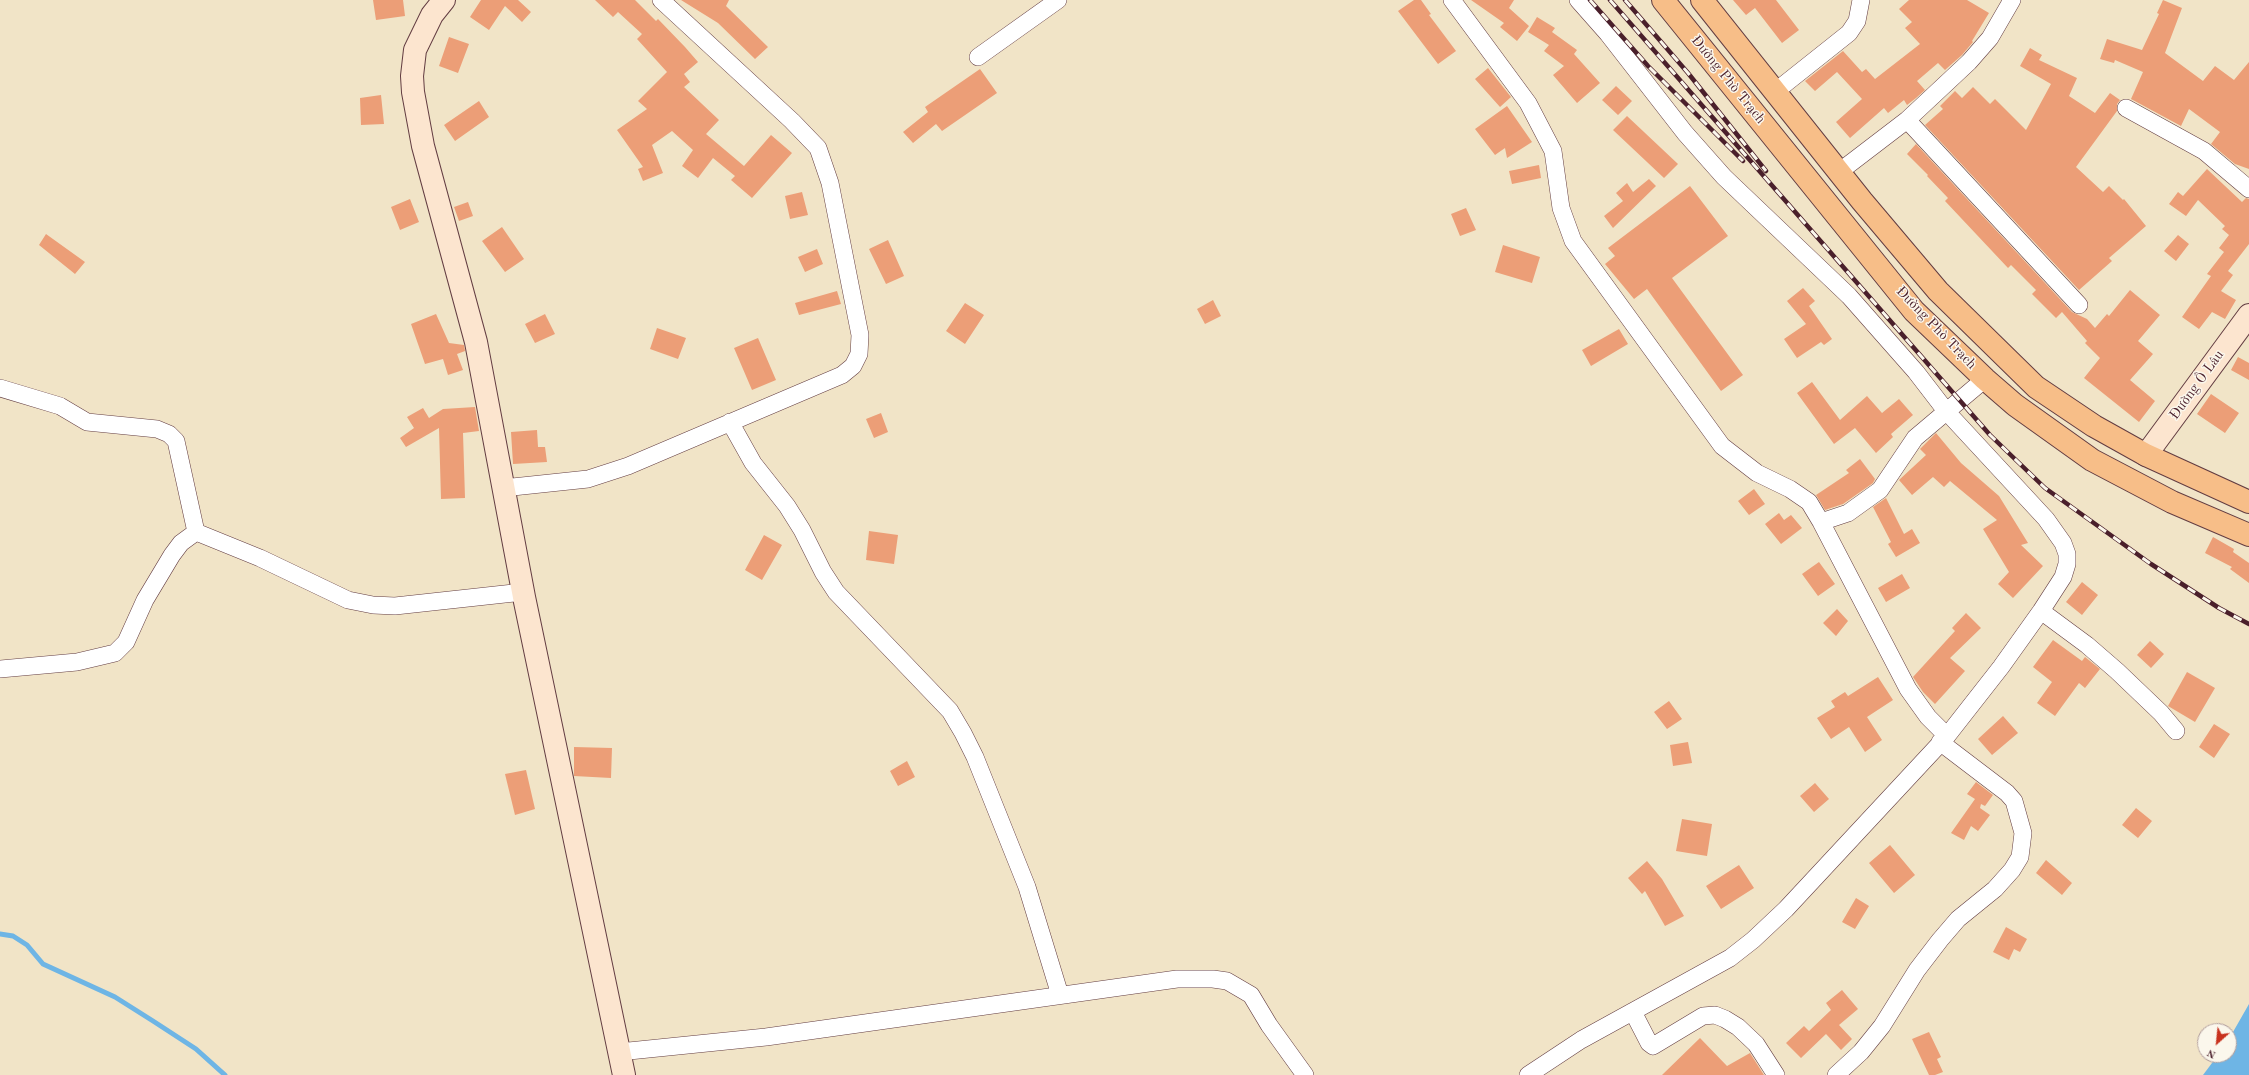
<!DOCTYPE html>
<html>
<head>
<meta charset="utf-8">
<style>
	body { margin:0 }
	#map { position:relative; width:2249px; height:1075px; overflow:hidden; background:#f1e4c7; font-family:"Old Standard TT",serif }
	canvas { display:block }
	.north { position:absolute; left:2197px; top:1023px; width:40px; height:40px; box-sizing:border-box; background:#fbf7ec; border:1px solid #b4a19f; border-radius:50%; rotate:207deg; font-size:11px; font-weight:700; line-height:16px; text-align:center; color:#4a1f2b }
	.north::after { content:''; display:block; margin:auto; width:14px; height:18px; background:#c8321e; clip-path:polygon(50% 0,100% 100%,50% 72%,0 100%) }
</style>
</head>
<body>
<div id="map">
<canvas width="2249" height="1075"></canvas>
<div class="north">N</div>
</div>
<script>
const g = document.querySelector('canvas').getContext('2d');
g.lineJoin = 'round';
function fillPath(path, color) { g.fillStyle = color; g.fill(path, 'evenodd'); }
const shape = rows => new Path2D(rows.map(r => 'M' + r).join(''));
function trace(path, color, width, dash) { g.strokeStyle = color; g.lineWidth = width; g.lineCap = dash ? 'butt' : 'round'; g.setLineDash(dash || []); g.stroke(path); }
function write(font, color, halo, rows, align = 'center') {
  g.font = font + ' "Old Standard TT",serif'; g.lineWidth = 3; g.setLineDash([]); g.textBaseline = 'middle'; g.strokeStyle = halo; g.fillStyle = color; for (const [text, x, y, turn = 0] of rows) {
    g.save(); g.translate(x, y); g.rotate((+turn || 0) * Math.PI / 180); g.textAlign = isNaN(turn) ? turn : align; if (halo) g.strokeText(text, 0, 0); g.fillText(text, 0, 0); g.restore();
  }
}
const water = shape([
	[2249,1004,2249,1075,2203,1075,2218,1055,2229,1055,2229,1039]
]);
const stream = shape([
	[0,934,13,936,27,945,43,964,115,997,153,1021,196,1049,225,1075]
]);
const building = shape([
	[373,0,403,0,405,16,376,20],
	[481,0,518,0,531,12,522,22,505,6,489,30,470,17],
	[595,0,635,0,656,21,658,19,685,47,698,62,684,74,690,82,684,87,719,120,706,134,744,166,771,135,792,153,752,198,731,180,735,176,713,158,698,178,682,166,693,150,672,131,652,145,663,173,643,181,638,169,643,167,617,130,647,109,638,101,667,72,637,39,642,34,618,12,613,17],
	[681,0,729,0,726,6,768,47,755,59,718,23],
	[1414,0,1421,0,1431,14,1429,15,1456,51,1438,64,1398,11],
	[1471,0,1514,0,1509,8,1529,26,1517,41,1500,27,1504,23],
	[1733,0,1776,0,1799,30,1782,43,1755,8,1746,15],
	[1909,0,1967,0,1989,13,1972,41,1973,42,1962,55,1945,70,1938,63,1917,81,1925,90,1916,98,1907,105,1904,100,1888,113,1884,108,1850,138,1836,122,1862,99,1837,72,1815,91,1805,81,1843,51,1862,72,1866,69,1875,79,1920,44,1905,28,1912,22,1899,9],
	[2163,0,2182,8,2165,53,2203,81,2215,66,2234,80,2249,62,2249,169,2235,164,2211,144,2220,132,2189,109,2181,126,2131,99,2143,72,2115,60,2114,63,2100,59,2107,39,2142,50,2159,14,2157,13],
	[1537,17,1555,28,1552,32,1577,50,1574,54,1600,83,1577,103,1553,75,1564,66,1544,51,1549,45,1528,32],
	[449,37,469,44,458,73,439,66],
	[2030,48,2042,55,2039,60,2077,78,2069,96,2095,113,2110,93,2120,100,2117,104,2117,111,2076,167,2103,192,2109,186,2123,200,2124,199,2146,226,2109,258,2112,261,2079,290,1925,125,1943,109,1940,106,1955,91,1962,98,1973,87,1990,104,1995,99,2026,130,2051,84,2020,66],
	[1488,68,1511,97,1500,107,1475,79],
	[980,69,997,93,942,131,936,124,913,143,903,132,928,112,925,107],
	[1616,86,1632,101,1618,115,1602,100],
	[381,95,384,124,361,125,360,98],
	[479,101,489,117,455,141,444,125],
	[1507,106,1532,142,1507,158,1505,148,1495,155,1475,129],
	[1627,116,1678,164,1664,178,1613,130],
	[1916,144,2072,312,2087,319,2095,328,2107,314,2109,316,2130,290,2160,315,2138,341,2153,354,2130,380,2155,401,2139,422,2084,378,2100,358,2085,343,2087,341,2062,312,2056,318,2032,294,2036,290,2011,265,2008,268,1945,201,1948,198,1927,176,1928,175,1907,154],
	[1539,165,1541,178,1512,184,1509,171],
	[2207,169,2242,202,2246,198,2249,199,2249,244,2228,271,2233,275,2221,291,2236,300,2225,319,2212,312,2199,329,2182,317,2211,276,2207,274,2224,252,2219,248,2229,235,2222,229,2225,226,2198,200,2186,216,2169,204,2178,192,2183,196],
	[1649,179,1656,186,1613,228,1604,216,1623,201,1616,193,1627,183,1633,192],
	[1690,186,1728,236,1672,278,1743,375,1721,391,1647,289,1634,299,1605,264,1615,256,1608,248],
	[802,192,808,215,790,219,785,196],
	[410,199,419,222,400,230,391,207],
	[468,202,473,216,459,221,454,207],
	[1466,208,1476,230,1460,236,1451,214],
	[502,227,524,259,505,272,482,241],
	[46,234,85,262,75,274,39,245],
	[2178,235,2189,244,2176,261,2164,251],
	[888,240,904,276,886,284,869,249],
	[1503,245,1540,257,1532,283,1495,272],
	[817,249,823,264,805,272,798,257],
	[1803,288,1815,301,1809,306,1832,339,1824,345,1821,342,1797,358,1784,339,1806,324,1787,301],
	[837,291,841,304,799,315,795,303],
	[1213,300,1221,316,1205,324,1197,309],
	[965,303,984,315,965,344,946,331],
	[436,314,449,343,464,345,465,351,457,354,463,370,448,375,443,359,425,364,411,324],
	[545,314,555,334,535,343,525,324],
	[657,328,686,338,678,359,650,349],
	[1619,329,1628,344,1591,366,1582,350],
	[758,338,776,380,752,390,734,348],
	[2238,357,2249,363,2249,380,2231,370],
	[1812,382,1840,420,1867,396,1882,413,1899,399,1913,415,1891,434,1893,437,1876,453,1855,428,1834,444,1797,393],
	[2211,394,2239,413,2225,433,2197,414],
	[475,407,479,431,463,433,465,498,441,499,439,428,406,447,400,438,414,428,407,417,423,408,429,418,443,409],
	[881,413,888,432,874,438,866,419],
	[537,430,538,447,545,447,547,462,513,464,511,432],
	[1936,433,1961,463,1999,496,2028,543,2021,545,2043,566,2013,598,1998,584,2009,572,1983,529,1997,520,1950,481,1944,487,1933,477,1912,495,1899,480,1926,455,1920,449],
	[1860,459,1875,479,1873,483,1843,504,1825,510,1816,495,1849,473,1846,470],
	[1754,489,1765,504,1749,515,1738,501],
	[1886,498,1904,534,1912,529,1920,543,1896,557,1888,544,1891,542,1873,507],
	[1779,513,1784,520,1791,515,1802,528,1781,544,1765,524],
	[869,531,898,535,894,564,866,560],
	[764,535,782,545,762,580,745,570],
	[2213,537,2234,549,2233,552,2249,563,2249,583,2230,569,2232,567,2205,553],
	[1819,562,1835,584,1818,596,1802,574],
	[1902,574,1910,588,1886,602,1878,588],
	[2082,582,2098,595,2082,615,2066,602],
	[1837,609,1848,621,1836,636,1823,623],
	[1966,613,1981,628,1950,658,1965,671,1935,704,1923,692,1913,677,1955,631,1952,628],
	[2053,640,2082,661,2085,657,2100,669,2085,688,2079,683,2055,716,2037,703,2052,682,2033,667],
	[2150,641,2164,654,2151,668,2137,655],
	[2187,672,2215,688,2195,722,2168,706],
	[1878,677,1893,700,1867,717,1882,740,1865,752,1849,727,1831,739,1817,718,1835,707,1831,701,1845,692,1848,696],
	[1669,701,1682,719,1667,729,1654,712],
	[2003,716,2018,733,1992,755,1978,739],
	[2214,724,2230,734,2214,758,2199,747],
	[1688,742,1692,763,1673,766,1670,745],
	[574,747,612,748,611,778,574,776],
	[907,761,915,777,898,786,890,771],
	[526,770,535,809,515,815,505,774],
	[1976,782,1993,795,1985,806,1981,804,1980,808,1990,815,1978,831,1971,826,1964,840,1951,833,1975,799,1967,794],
	[1815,783,1829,799,1814,812,1800,796],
	[2136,808,2152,821,2138,838,2122,825],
	[1682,819,1712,824,1707,856,1676,851],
	[1890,845,1915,875,1894,893,1869,863],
	[2046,860,2072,883,2062,895,2036,873],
	[1647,861,1662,879,1684,916,1665,926,1645,891,1642,894,1628,878],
	[1739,865,1754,888,1721,909,1706,886],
	[1856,898,1869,906,1855,929,1842,922],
	[2006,927,2027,939,2020,952,2014,949,2009,960,1993,952],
	[1842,990,1858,1009,1839,1025,1852,1039,1841,1050,1826,1034,1801,1058,1786,1043,1804,1026,1809,1031,1831,1010,1826,1003],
	[1929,1032,1941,1057,1937,1059,1943,1072,1935,1075,1929,1075,1912,1039],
	[1700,1038,1727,1066,1750,1053,1764,1075,1662,1075]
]);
const minor = shape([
	[1452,0,1528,103,1553,151,1561,208,1573,241,1722,446,1757,473,1790,489,1809,502,1821,522,1908,689,1928,717,1947,736],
	[978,57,1058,0],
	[1776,91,1849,33,1857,21,1861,0],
	[2126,108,2204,151,2249,189],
	[1907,120,2079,305],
	[1839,172,1907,120,1969,62,1990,38,2012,0],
	[0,388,60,406,87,422,157,429,169,434,176,441,196,532,260,558,348,600,373,605,395,606,523,592],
	[730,422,753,463,787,506,802,530,823,572,836,592,950,711,963,733,975,757,1027,887,1060,995],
	[503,488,588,479,628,466,842,375,853,366,859,354,860,335,830,183,818,148,792,121,661,0],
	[1821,522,1848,513,1880,490,1915,438,1985,379],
	[2041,611,2087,645,2117,671,2161,713,2176,731],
	[0,669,77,662,115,653,126,642,145,600,172,555,181,543,196,532],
	[1633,1012,1649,1043,1653,1046,1703,1016,1715,1015,1725,1019,1738,1027,1756,1044,1776,1075],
	[619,1052,766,1037,1177,979,1213,979,1227,981,1251,995,1269,1025,1305,1075],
	[1528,1075,1581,1040,1730,958,1753,940,1786,909,1947,736,2001,667,2041,611,2063,577,2067,564,2067,554,2063,543,2046,519,1946,411,1916,372,1849,296,1724,177,1685,133,1608,34,1578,0],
	[1836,1075,1861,1052,1882,1026,1917,970,1940,940,1958,919,1995,889,2012,870,2020,857,2023,833,2014,801,2007,793,1940,742]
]);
const secondary = shape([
	[444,0,432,15,415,50,412,76,413,92,423,146,476,342,524,597,624,1075],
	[2146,455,2249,315]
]);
const trunk = shape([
	[1663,0,1914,311,1985,379,2015,405,2092,460,2172,502,2249,535],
	[1702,0,1862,201,1938,291,2036,387,2094,426,2146,455,2249,502]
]);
const rail = shape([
	[1590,0,1648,66,1743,161],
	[1610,0,1990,435,2045,488,2151,564,2219,608,2249,624],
	[1625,0,1688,73,1766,171]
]);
const streetNames = [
	["Đường Phò Trạch",1728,80,51],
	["Đường Phò Trạch",1936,328,46],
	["Đường Ô Lâu",2197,385,-54]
];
fillPath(water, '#6eb5e5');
trace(stream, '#6eb5e5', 5);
fillPath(building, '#ec9e77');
trace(minor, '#633d42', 18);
trace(secondary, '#633d42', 24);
trace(trunk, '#633d42', 24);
trace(minor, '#fff', 17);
trace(secondary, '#fce5cf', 22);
trace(trunk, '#f7be88', 22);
trace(rail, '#4a1f2b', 4.5);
trace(rail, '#fbf7ec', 3, [9]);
write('14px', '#4a1f2b', '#fbf7ec', streetNames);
</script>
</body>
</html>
